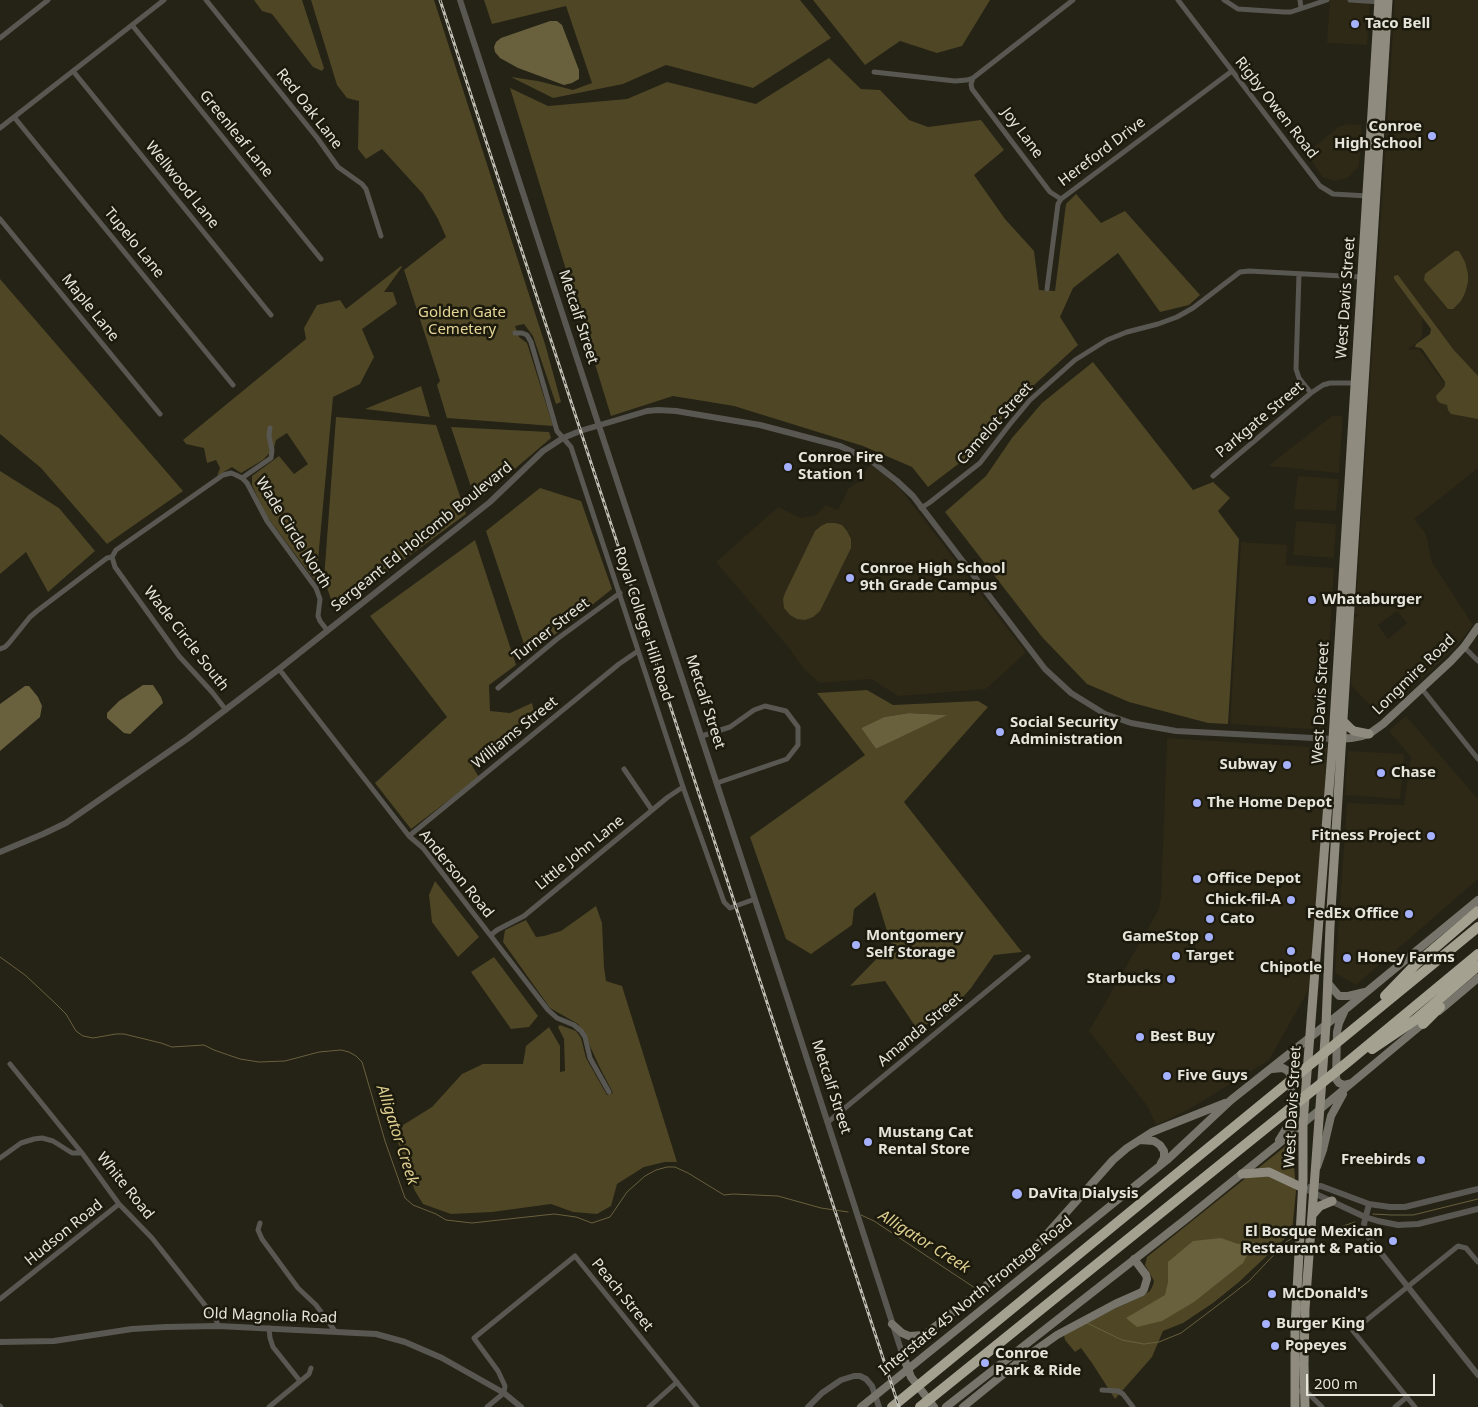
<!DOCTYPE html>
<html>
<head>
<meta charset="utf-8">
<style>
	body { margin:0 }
	#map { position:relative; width:1478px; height:1407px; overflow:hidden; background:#252216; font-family:"Noto Sans",sans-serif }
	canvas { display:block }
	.scale { position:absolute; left:1306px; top:1374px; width:129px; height:22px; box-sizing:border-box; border:2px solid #e6e5dc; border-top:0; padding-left:6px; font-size:15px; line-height:18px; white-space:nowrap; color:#e6e5dc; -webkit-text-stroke:4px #1c190d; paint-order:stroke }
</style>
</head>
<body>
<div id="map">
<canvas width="1478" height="1407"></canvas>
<div class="scale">200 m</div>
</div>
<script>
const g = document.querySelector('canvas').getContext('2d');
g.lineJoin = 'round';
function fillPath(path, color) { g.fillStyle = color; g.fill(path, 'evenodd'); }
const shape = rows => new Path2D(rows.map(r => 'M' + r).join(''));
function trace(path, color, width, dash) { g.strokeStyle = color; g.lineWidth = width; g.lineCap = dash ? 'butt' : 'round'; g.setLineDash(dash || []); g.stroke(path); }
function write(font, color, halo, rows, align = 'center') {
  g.font = font + ' "Noto Sans",sans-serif'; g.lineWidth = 5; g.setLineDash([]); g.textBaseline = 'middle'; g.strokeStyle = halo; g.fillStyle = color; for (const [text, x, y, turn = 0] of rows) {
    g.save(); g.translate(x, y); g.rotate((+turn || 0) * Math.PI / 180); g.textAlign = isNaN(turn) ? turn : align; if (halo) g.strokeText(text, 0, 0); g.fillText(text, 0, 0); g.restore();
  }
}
const built = shape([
	[1330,0,1370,0,1367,45,1327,43],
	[1395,0,1478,0,1478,387,1423,316,1422,338,1407,350,1419,349,1448,388,1478,414,1478,468,1414,519,1426,534,1432,562,1473,625,1458,644,1439,663,1410,628,1439,663,1380,716,1351,685,1353,619,1359,615,1355,614],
	[1397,611,1407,623,1388,639,1378,625],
	[1346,124,1362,125,1359,166,1348,178,1335,181,1322,177,1307,153,1338,127],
	[1332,416,1343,416,1339,473,1268,466],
	[870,465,884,474,902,491,1025,651,1025,653,1022,656,986,689,899,696,893,693,875,681,870,679,821,683,817,681,803,668,789,648,716,562,778,507,801,518,816,515,826,505,838,510,849,488,858,482],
	[1298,476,1339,479,1336,511,1294,509],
	[1296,521,1336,524,1334,558,1293,555],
	[1241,542,1287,545,1286,565,1334,568,1324,730,1230,724],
	[1406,716,1478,799,1478,879,1356,985,1335,973,1347,803,1404,805,1411,757,1389,731],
	[1167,738,1327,748,1316,933,1308,991,1269,1060,1188,1110,1156,1125,1148,1107,1089,1031,1159,909,1161,897],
	[1348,751,1404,754,1400,799,1345,795]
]);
const green = shape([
	[254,0,302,0,324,68,322,71,313,67,272,14,262,11],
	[311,0,434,0,545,344,561,402,556,404,533,336,524,324,515,326,519,337,527,343,553,426,447,418,437,385,440,381,404,270,446,237,438,219,423,194,382,149,366,159,358,149,359,101,347,98,337,85],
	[484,0,800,0,831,38,753,88,666,65,623,84,553,98,511,77,538,81,573,90,592,83,566,6,492,24],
	[813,0,990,0,962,46,937,53,900,41,865,65],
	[829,58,861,89,880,90,909,120,928,127,981,120,1004,150,974,175,1005,219,1034,251,1039,290,1055,291,1066,204,1076,194,1101,223,1125,211,1200,295,1189,305,1160,312,1118,253,1073,288,1060,317,1078,345,1010,407,990,440,928,487,912,467,863,446,734,406,673,396,611,416,510,88,548,106,627,99,667,82,756,104],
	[1455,251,1459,251,1465,262,1468,274,1468,282,1465,293,1461,301,1453,309,1448,309,1424,280,1425,274],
	[401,266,402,267,384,292,393,292,397,304,362,329,374,357,360,384,333,397,316,582,265,514,252,485,252,476,279,456,294,474,308,464,287,433,276,440,274,448,263,460,241,473,232,467,217,476,220,468,216,460,207,463,204,448,186,444,183,440,306,339,304,328,317,305,340,300,346,309],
	[1398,275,1453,349,1478,376,1478,419,1451,414,1448,410,1447,405,1440,403,1437,400,1436,396,1445,386,1445,382,1423,350,1421,348,1415,347,1416,344,1430,334,1431,329,1394,279,1394,276],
	[0,279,183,491,107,544,41,468,0,434],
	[1093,362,1193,490,1213,482,1230,498,1218,511,1239,539,1228,724,1208,723,1129,702,1087,684,1042,637,945,512,986,476,1012,438,1042,403],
	[421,386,430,417,365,409],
	[336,417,436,425,466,514,335,611,324,579],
	[451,427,549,432,551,438,476,502],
	[0,471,59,508,95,551,48,592,26,552,0,574],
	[540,488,581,501,612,589,528,656,486,531],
	[827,523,835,523,842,525,847,531,851,539,851,548,820,611,813,617,805,620,797,619,790,615,784,608,783,599,785,593,815,531,821,526],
	[475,540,516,665,489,685,490,711,510,713,532,703,535,716,516,727,472,766,479,777,411,829,375,783,447,717,370,616],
	[867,690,893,705,978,701,988,707,904,802,1022,952,994,955,971,988,941,1022,915,1026,885,981,850,986,891,944,875,892,854,909,852,925,811,954,786,939,750,837,865,755,817,693],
	[909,713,946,715,876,749,861,728,884,717],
	[435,881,479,937,458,957,432,922,429,895],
	[596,906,602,923,604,967,606,981,622,986,677,1162,665,1162,644,1167,617,1184,611,1206,597,1214,573,1212,551,1204,492,1212,451,1214,423,1204,415,1191,396,1137,400,1127,432,1107,462,1074,483,1064,523,1064,526,1046,549,1027,560,1046,560,1072,565,1071,564,1039,558,1027,560,1025,576,1031,581,1038,586,1058,607,1095,613,1093,599,1066,585,1035,578,1024,550,1008,503,942,505,930,526,920,536,937,544,936,561,931],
	[494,957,538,1016,529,1027,511,1029,471,972],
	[1292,1141,1296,1191,1292,1232,1239,1282,1213,1303,1183,1323,1163,1331,1152,1357,1115,1399,1092,1363,1081,1348,1075,1352,1065,1340,1064,1335,1095,1318,1142,1296,1150,1291,1153,1285,1154,1281,1145,1265,1147,1257]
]);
const water = shape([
	[550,21,557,21,562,25,579,70,579,79,572,83,564,85,518,68,500,58,495,52,494,47,496,42,501,38],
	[143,685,153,685,161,697,163,703,130,734,124,733,107,718,107,713,119,701],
	[25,686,29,686,38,697,42,706,40,717,0,751,0,704],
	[909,713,947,715,876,749,861,728,884,717],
	[1221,1238,1238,1244,1254,1242,1243,1263,1194,1302,1162,1321,1137,1327,1126,1318,1165,1295,1168,1282,1168,1262,1193,1241]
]);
const stream = shape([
	[0,957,25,975,55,1003,66,1014,76,1031,83,1036,93,1038,116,1034,124,1034,161,1043,172,1047,204,1045,214,1050,240,1059,259,1062,285,1061,319,1052,341,1050,349,1052,356,1056,362,1062,365,1072,385,1141,405,1198,413,1205,436,1214,446,1220,472,1223,554,1214,576,1217,592,1223,610,1217,627,1192,645,1176,656,1170,667,1167,675,1167,688,1173,724,1195,733,1194,778,1196,821,1208,848,1212],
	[1373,1214,1391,1215,1413,1215,1478,1199],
	[861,1215,874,1221,975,1288],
	[1320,1234,1355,1222],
	[1087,1323,1122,1340,1144,1344,1159,1342,1181,1333,1226,1299,1249,1281,1286,1242,1294,1237]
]);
const minor = shape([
	[206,0,318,139,338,167,362,184,366,189,381,236],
	[1178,0,1320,186,1333,194,1368,196],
	[1224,0,1238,9,1284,12,1291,12,1327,0],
	[1300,0,1301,8],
	[1350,0,1381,2],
	[132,25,321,259],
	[0,38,48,0],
	[73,71,271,315],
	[874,72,955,81,967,80,973,78,1073,0],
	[973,78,971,84,972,89,1050,192,1061,199],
	[14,117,233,385],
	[0,128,164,0],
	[0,219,160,414],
	[1299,274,1296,369,1299,378,1311,393],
	[1047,289,1058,204,1061,199,1232,71],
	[515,333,522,333,527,335,531,342,557,431,571,447,683,787,724,902,730,908,755,899],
	[1213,476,1311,393,1323,385,1330,383,1354,383],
	[242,478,271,458,272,450,269,436,270,428],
	[921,508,929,503,980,463,1010,424,1030,400,1075,360,1107,340,1127,332,1158,324,1177,317,1193,308,1240,272,1249,271,1361,277],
	[112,557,116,550,223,475,231,473,236,475,242,478,247,483,267,521,316,588,320,599,318,616,320,621,327,630],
	[112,557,115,567,179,656,212,692,226,710],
	[1464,647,1478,661],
	[0,649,5,647,9,643,30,617,37,611,107,558,112,557],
	[279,669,409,836,423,848,548,1010,557,1018,574,1025,581,1031,585,1037,590,1058,609,1092],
	[498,688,557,639,620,593],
	[1422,689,1478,759],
	[702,736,730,727,754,710,765,706,786,711,798,727,798,745,787,759,717,783],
	[624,769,652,810],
	[409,836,619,664,638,651],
	[491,935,497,930,524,916,668,797,683,787],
	[10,1064,82,1153,119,1204,152,1238,216,1319,218,1326],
	[828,1122,1028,957],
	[0,1158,21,1143,34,1139,42,1138,53,1141,72,1153,82,1153],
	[260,1223,258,1230,262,1239,298,1288,316,1305,335,1331],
	[0,1299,119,1204],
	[269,1328,270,1338,273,1347,300,1381],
	[1102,1390,1118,1391,1123,1394,1133,1407],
	[1294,1391,1304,1391,1309,1394,1322,1407],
	[0,1406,1,1407],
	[269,1407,309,1374,311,1368],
	[487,1407,504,1393,505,1386,498,1371,476,1341,474,1338,575,1256,697,1407],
	[649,1407,677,1382],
	[1395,1407,1407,1397],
	[1415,1407,1353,1331,1458,1246,1466,1248,1478,1262]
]);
const tertiary = shape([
	[460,0,599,426,788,1000,902,1353],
	[0,852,43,834,66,823,187,739,279,669,490,502,543,451,563,438,580,431,647,411,658,410,676,411,760,425,840,446,870,460,897,481,913,496,1045,669,1071,693,1105,714,1131,723,1176,731,1333,739],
	[1310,1187,1321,1186,1369,1204,1390,1207,1405,1207,1478,1189],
	[1303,1188,1365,1217,1378,1221,1398,1225,1418,1224,1478,1209],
	[1369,1204,1364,1224,1365,1229,1369,1238,1478,1375],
	[0,1342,54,1341,132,1329,166,1327,218,1326,376,1334,405,1342,442,1358,504,1393,521,1407],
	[808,1407,822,1393,841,1380,854,1376,860,1376,866,1379,872,1386,879,1407]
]);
const secondary = shape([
	[1337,739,1351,738,1362,736,1369,734,1383,724,1451,661,1464,647,1478,627],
	[1328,983,1339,996,1348,996,1365,992],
	[1439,1011,1478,978],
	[1344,1012,1339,1023,1337,1032,1336,1079,1339,1083,1344,1085,1351,1083],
	[1272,1069,1283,1068,1288,1071,1291,1076,1293,1112,1292,1119,1279,1140],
	[1140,1140,1154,1141,1160,1145,1164,1151,1164,1158,1161,1163],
	[1317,1167,1323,1150,1331,1116,1343,1094],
	[892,1324,902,1333,909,1336,925,1335],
	[861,1407,1167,1160,1231,1100,1347,1008,1478,900],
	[934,1407,911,1377,902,1353,1039,1243,1113,1160,1127,1148,1152,1132,1225,1103],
	[946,1407,1186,1219,1276,1146,1426,1021],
	[963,1407,1016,1364,1057,1335,1115,1304,1142,1292,1144,1289,1147,1279,1146,1275,1134,1259]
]);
const primary = shape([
	[1342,720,1350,728,1354,731,1369,734],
	[1242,1174,1269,1172,1303,1188],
	[1312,1215,1320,1206,1332,1201],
	[1295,1407,1295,1327,1303,1180,1303,1124,1333,739,1379,0],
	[1305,1407,1304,1364,1305,1309,1326,1025,1330,926,1388,0]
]);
const motorway = shape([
	[1385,996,1416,964,1478,911],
	[1423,1024,1440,1007],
	[1372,1049,1415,1020,1478,966],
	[892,1407,1478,927],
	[920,1407,1349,1061,1478,954]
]);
const rail = shape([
	[440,0,899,1407]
]);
const markers = [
	[1355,24,5,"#a5b1fc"],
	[1432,136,5,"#a5b1fc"],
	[788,467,5,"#a5b1fc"],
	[850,578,5,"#a5b1fc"],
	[1312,600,5,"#a5b1fc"],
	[1000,732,5,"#a5b1fc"],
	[1287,765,5,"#a5b1fc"],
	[1381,773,5,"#a5b1fc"],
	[1197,803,5,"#a5b1fc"],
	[1431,836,5,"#a5b1fc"],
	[1197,879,5,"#a5b1fc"],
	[1291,900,5,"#a5b1fc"],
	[1409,914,5,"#a5b1fc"],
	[1210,919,5,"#a5b1fc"],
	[1209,937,5,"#a5b1fc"],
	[856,945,5,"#a5b1fc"],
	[1291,951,5,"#a5b1fc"],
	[1176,956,5,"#a5b1fc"],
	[1347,958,5,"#a5b1fc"],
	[1171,979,5,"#a5b1fc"],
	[1140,1037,5,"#a5b1fc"],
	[1167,1076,5,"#a5b1fc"],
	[868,1142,5,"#a5b1fc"],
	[1421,1160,5,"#a5b1fc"],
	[1017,1194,6,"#a5b1fc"],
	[1393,1241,5,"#a5b1fc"],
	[1272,1294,5,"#a5b1fc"],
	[1266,1324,5,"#a5b1fc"],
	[1275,1346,5,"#a5b1fc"],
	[985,1363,5,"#a5b1fc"]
];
const poiNames = [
	["Taco Bell",1365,24],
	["Conroe",1422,127,"right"],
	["High School",1422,144,"right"],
	["Conroe Fire",798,458],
	["Station 1",798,475],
	["Conroe High School",860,569],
	["9th Grade Campus",860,586],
	["Whataburger",1322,600],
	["Social Security",1010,723],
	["Administration",1010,740],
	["Subway",1277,765,"right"],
	["Chase",1391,773],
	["The Home Depot",1207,803],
	["Fitness Project",1421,836,"right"],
	["Office Depot",1207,879],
	["Chick-fil-A",1281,900,"right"],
	["FedEx Office",1399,914,"right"],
	["Cato",1220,919],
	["Montgomery",866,936],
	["Self Storage",866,953],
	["GameStop",1199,937,"right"],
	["Target",1186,956],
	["Honey Farms",1357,958],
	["Chipotle",1291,968,"center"],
	["Starbucks",1161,979,"right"],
	["Best Buy",1150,1037],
	["Five Guys",1177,1076],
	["Mustang Cat",878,1133],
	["Rental Store",878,1150],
	["Freebirds",1411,1160,"right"],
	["DaVita Dialysis",1028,1194],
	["El Bosque Mexican",1383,1232,"right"],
	["Restaurant & Patio",1383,1249,"right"],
	["McDonald's",1282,1294],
	["Burger King",1276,1324],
	["Popeyes",1285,1346],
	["Conroe",995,1354],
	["Park & Ride",995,1371]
];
const streetNames = [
	["Rigby Owen Road",1276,108,52],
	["Red Oak Lane",309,109,52],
	["Joy Lane",1022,133,53],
	["Greenleaf Lane",236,134,51],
	["Hereford Drive",1102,152,-37],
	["Wellwood Lane",182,185,51],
	["Tupelo Lane",134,243,51],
	["West Davis Street",1346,298,-86],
	["Maple Lane",90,308,51],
	["Metcalf Street",578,317,72],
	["Parkgate Street",1260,420,-40],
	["Camelot Street",995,424,-48],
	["Wade Circle North",293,533,58],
	["Sergeant Ed Holcomb Boulevard",422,537,-39],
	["Royal College Hill Road",643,624,72],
	["Turner Street",551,630,-38],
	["Wade Circle South",186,639,52],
	["Longmire Road",1414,675,-44],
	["Metcalf Street",705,702,72],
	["West Davis Street",1321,703,-87],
	["Williams Street",515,733,-39],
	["Little John Lane",580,853,-39],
	["Anderson Road",456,874,51],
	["Amanda Street",920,1030,-40],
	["Metcalf Street",831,1087,72],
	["West Davis Street",1293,1107,-87],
	["White Road",125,1186,51],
	["Hudson Road",64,1233,-39],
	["Peach Street",622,1295,51],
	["Interstate 45 North Frontage Road",976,1296,-39],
	["Old Magnolia Road",270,1316,2]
];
const parkNames = [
	["Golden Gate",462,313],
	["Cemetery",462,330]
];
const waterNames = [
	["Alligator Creek",397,1135,72],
	["Alligator Creek",924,1242,32]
];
fillPath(built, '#2e2916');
fillPath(green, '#4e4625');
fillPath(water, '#69613d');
trace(stream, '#69613d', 1);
trace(minor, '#595751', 5);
trace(tertiary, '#595751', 6);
trace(secondary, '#77756b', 8);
trace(primary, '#8f8c7f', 9);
trace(motorway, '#a4a191', 10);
trace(rail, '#bfbeb4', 3);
trace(rail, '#1c190d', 1, [4]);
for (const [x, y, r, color] of markers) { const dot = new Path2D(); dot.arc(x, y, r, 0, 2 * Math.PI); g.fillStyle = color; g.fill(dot); trace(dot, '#1c190d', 2); }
write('bold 15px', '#e6e5dc', '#1c190d', poiNames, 'left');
write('15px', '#e6e5dc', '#1c190d', streetNames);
write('15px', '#e5d696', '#1c190d', parkNames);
write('italic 16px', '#ddce8f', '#1c190d', waterNames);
</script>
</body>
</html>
